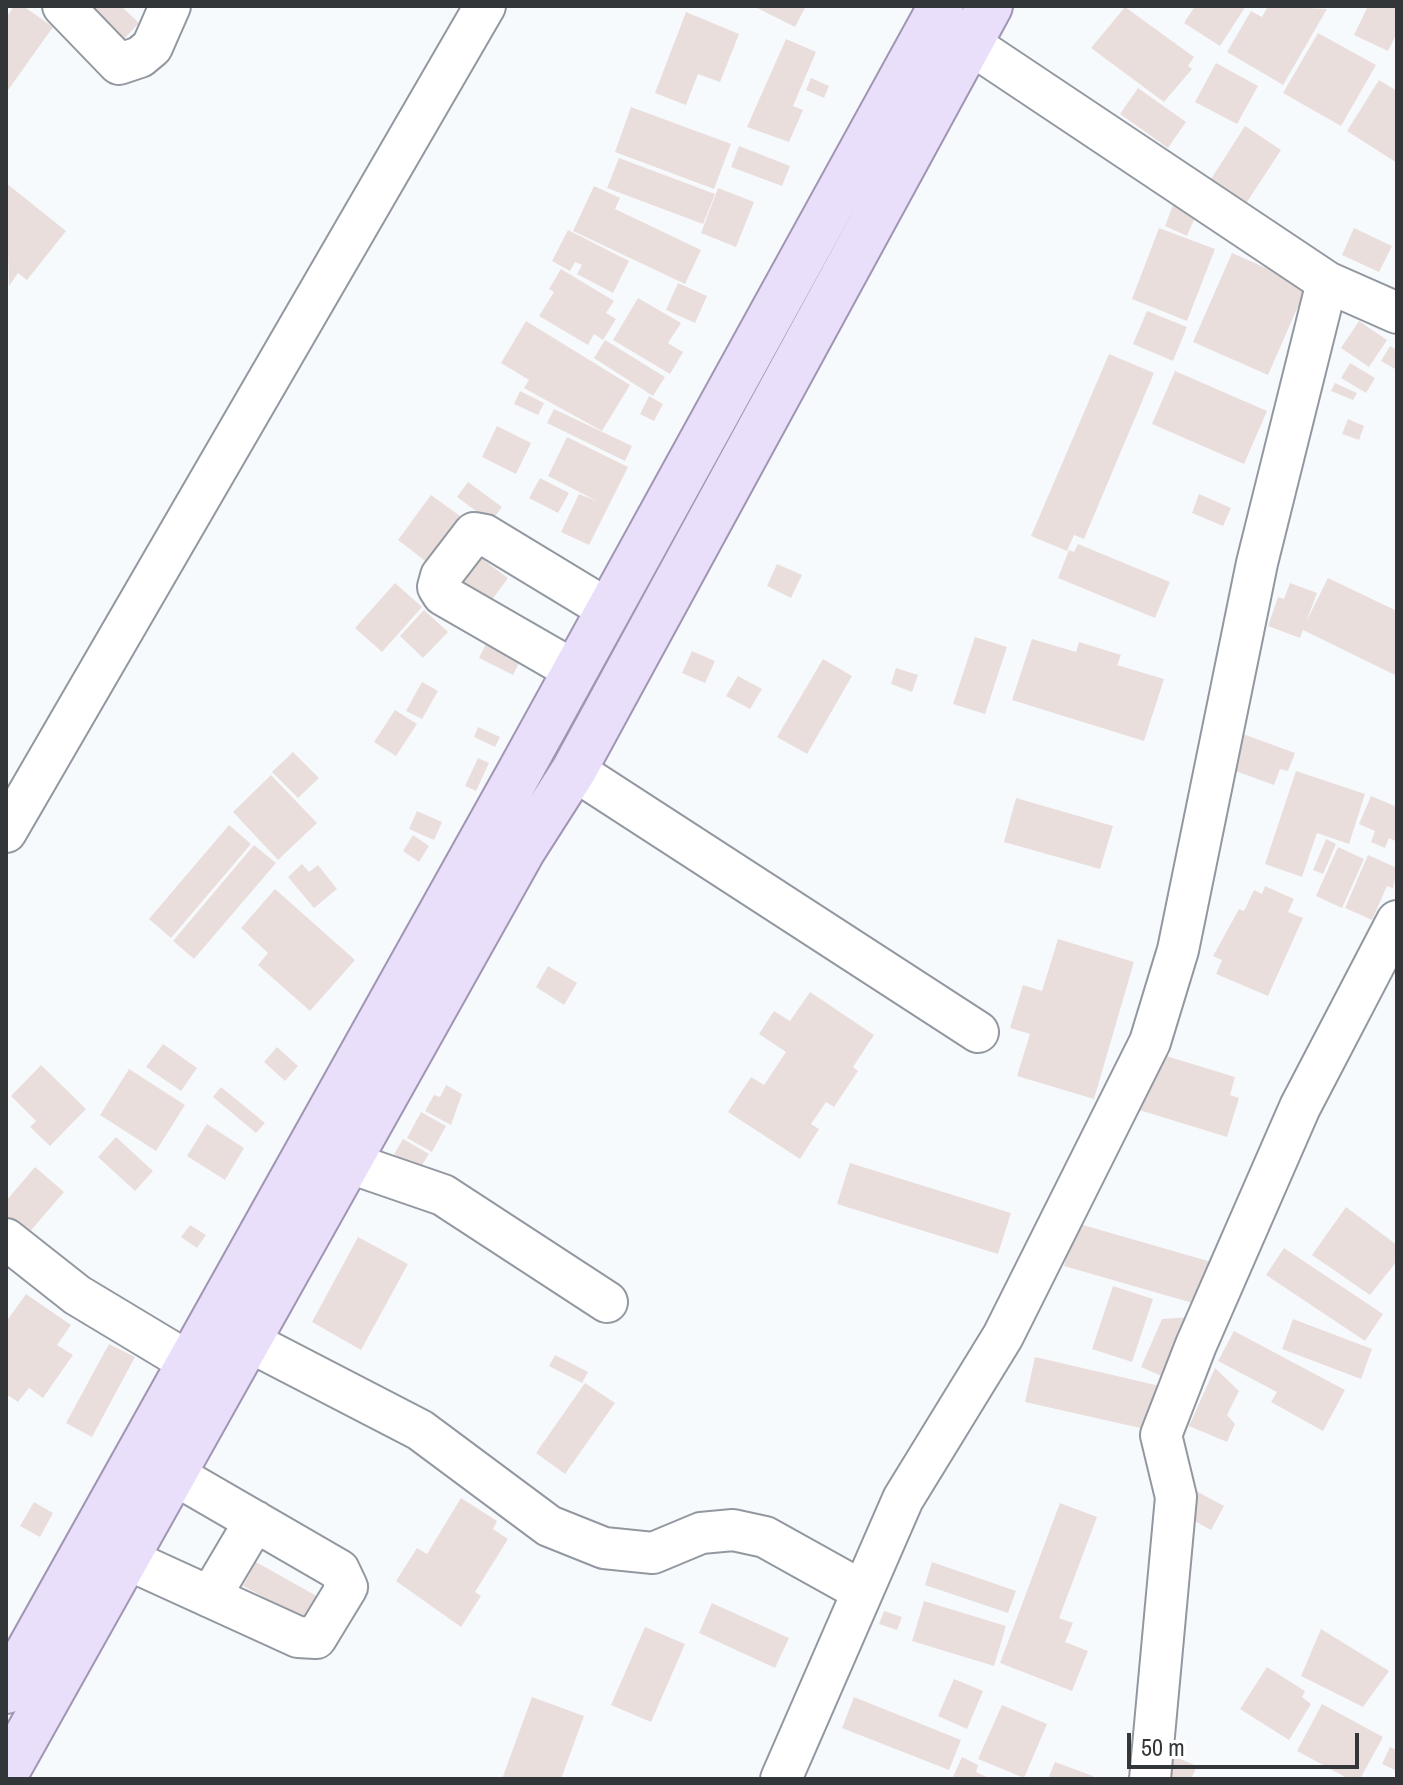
<!DOCTYPE html>
<html>
<head>
<meta charset="utf-8">
<style>
	body { margin:0 }
	#map { position:relative; width:1403px; height:1785px; overflow:hidden; background:#f7fafd; font-family:"Archivo Narrow",sans-serif }
	canvas { display:block }
	.frame { position:absolute; inset:0; border:8px solid #333639; pointer-events:none }
	.scale { position:absolute; left:1127px; top:1733px; width:232px; height:36px; box-sizing:border-box; border:4px solid #333639; border-top:0; padding-left:10px; font-size:24px; line-height:28px; white-space:nowrap; color:#333639; -webkit-text-stroke:6px #fff; paint-order:stroke }
</style>
</head>
<body>
<div id="map">
<canvas width="1403" height="1785"></canvas>
<div class="frame"></div>
<div class="scale">50 m</div>
</div>
<script>
const g = document.querySelector('canvas').getContext('2d');
g.lineJoin = 'round';
function fillPath(path, color) { g.fillStyle = color; g.fill(path, 'evenodd'); }
const shape = rows => new Path2D(rows.map(r => 'M' + r).join(''));
function trace(path, color, width, dash) { g.strokeStyle = color; g.lineWidth = width; g.lineCap = dash ? 'butt' : 'round'; g.setLineDash(dash || []); g.stroke(path); }
const building = shape([
	[14,6,23,6,53,27,6,93,6,18],
	[88,6,121,6,139,23,123,40],
	[753,6,806,6,795,27],
	[1195,6,1246,6,1220,46,1184,23],
	[1268,6,1327,9,1283,85,1227,52,1251,11,1262,17],
	[1368,6,1397,6,1397,33,1388,51,1354,35],
	[1125,7,1194,57,1188,66,1192,69,1164,102,1091,48],
	[686,12,739,34,720,82,698,74,686,105,655,93],
	[1318,33,1376,65,1341,126,1283,93],
	[786,39,816,52,793,106,803,110,789,142,747,127],
	[1216,63,1258,86,1237,124,1195,102],
	[811,78,829,86,824,98,806,90],
	[1379,80,1397,91,1397,163,1347,131],
	[1138,88,1186,122,1168,148,1120,114],
	[631,107,731,144,714,189,615,152],
	[1245,126,1281,150,1247,202,1211,179],
	[739,146,790,166,782,186,731,167],
	[619,158,715,194,703,224,607,188],
	[6,183,66,231,27,280,18,273,9,286],
	[594,186,620,198,615,209,701,250,685,284,573,231],
	[718,188,754,202,736,247,701,233],
	[1173,205,1196,215,1187,236,1165,226],
	[1159,228,1215,249,1187,321,1132,299],
	[1354,228,1392,246,1379,272,1342,255],
	[568,230,629,261,613,293,577,274,582,265,575,262,570,271,552,261],
	[1232,253,1307,286,1268,375,1193,342],
	[561,269,614,301,606,313,616,319,603,340,594,334,588,345,539,316,554,292,549,289],
	[678,283,707,296,695,323,666,310],
	[638,298,681,323,668,343,683,352,670,374,613,340],
	[1147,311,1187,327,1173,361,1133,344],
	[526,321,630,385,602,431,524,388,529,380,501,363],
	[1359,321,1387,340,1369,367,1341,348],
	[605,340,665,377,653,396,594,358],
	[1390,346,1397,350,1395,369,1381,361],
	[1109,354,1154,373,1084,539,1074,535,1067,551,1031,536],
	[1350,363,1375,378,1366,393,1341,378],
	[1175,371,1267,411,1244,464,1152,424],
	[1335,383,1357,393,1353,400,1331,391],
	[520,391,544,403,538,415,514,404],
	[649,396,663,404,654,421,640,414],
	[554,409,632,446,625,461,547,423],
	[1348,419,1364,426,1359,440,1342,434],
	[497,426,531,443,516,474,482,457],
	[567,437,628,467,589,545,561,532,579,494,597,501,548,476],
	[540,478,569,493,558,513,529,498],
	[468,482,502,507,491,522,457,497],
	[1199,494,1231,508,1223,526,1192,513],
	[431,495,467,521,433,567,398,540],
	[1078,544,1170,582,1155,618,1058,578,1069,550,1074,552],
	[470,550,508,578,485,609,448,582],
	[777,564,802,575,791,598,767,586],
	[1328,578,1397,611,1397,676,1303,630,1300,638,1268,626,1278,597,1284,599,1290,583,1317,593,1306,622],
	[395,583,422,607,382,652,355,628],
	[424,610,448,632,423,658,400,636],
	[494,628,528,645,513,675,479,658],
	[975,637,1007,647,985,714,953,704],
	[1032,639,1076,652,1079,642,1121,655,1117,665,1164,679,1144,741,1012,700],
	[692,651,715,661,705,683,682,673],
	[823,659,852,676,807,754,777,737],
	[896,668,918,675,912,692,891,684],
	[738,676,762,689,750,709,726,696],
	[422,682,438,691,422,719,406,711],
	[395,710,417,724,396,756,374,742],
	[478,727,500,737,495,747,474,737],
	[1232,730,1295,753,1288,771,1280,769,1274,785,1219,765],
	[293,752,319,778,298,798,272,772],
	[478,758,489,763,476,791,465,786],
	[1296,771,1365,794,1349,844,1317,833,1302,877,1265,864],
	[271,775,317,823,278,860,233,812],
	[1371,796,1397,807,1397,842,1389,838,1385,848,1371,842,1375,831,1359,824],
	[1016,798,1113,826,1100,869,1004,842],
	[417,811,442,822,434,840,409,829],
	[229,825,251,844,171,938,149,919],
	[413,835,429,846,419,862,403,851],
	[1326,839,1336,844,1323,874,1313,870],
	[254,845,276,863,194,959,173,941],
	[1338,847,1364,859,1342,908,1316,896],
	[1368,855,1397,868,1393,888,1387,886,1372,920,1345,908],
	[302,864,309,872,318,865,337,889,314,908,288,877],
	[1265,886,1294,899,1288,912,1303,918,1268,996,1216,974,1222,960,1213,956,1239,909,1244,911,1254,890,1262,894],
	[275,889,355,960,310,1011,258,965,268,953,241,928],
	[1058,939,1134,962,1094,1099,1017,1076,1030,1034,1010,1028,1023,985,1042,991],
	[548,966,577,983,564,1005,536,987],
	[810,992,874,1035,853,1067,858,1071,834,1107,826,1102,811,1124,819,1129,800,1159,728,1112,751,1077,764,1085,786,1052,759,1034,774,1011,790,1021],
	[163,1044,197,1068,181,1091,146,1067],
	[277,1047,298,1066,285,1081,264,1062],
	[1153,1052,1235,1077,1230,1095,1239,1098,1227,1137,1136,1109],
	[41,1065,86,1109,50,1146,30,1127,36,1121,11,1096],
	[129,1069,185,1105,156,1151,100,1115],
	[446,1085,462,1094,451,1125,425,1111,434,1095,440,1097],
	[221,1087,265,1123,256,1133,213,1097],
	[421,1112,446,1126,432,1152,407,1138],
	[207,1124,244,1148,225,1180,187,1156],
	[116,1137,153,1171,135,1191,98,1157],
	[403,1139,429,1154,419,1170,394,1154],
	[850,1163,1011,1213,998,1254,837,1204],
	[35,1167,64,1192,21,1242,6,1229,6,1201],
	[1346,1207,1397,1245,1397,1261,1370,1295,1312,1255],
	[1076,1223,1215,1263,1203,1306,1064,1266],
	[190,1225,206,1235,197,1248,181,1237],
	[358,1237,408,1264,361,1350,312,1322],
	[1284,1248,1383,1314,1365,1341,1266,1275],
	[1113,1286,1153,1299,1132,1362,1092,1349],
	[26,1294,71,1325,57,1345,73,1355,43,1398,29,1388,18,1402,6,1394,6,1322],
	[1191,1317,1166,1378,1141,1367,1162,1319],
	[1293,1319,1372,1349,1361,1379,1282,1349],
	[1234,1331,1345,1390,1323,1431,1271,1402,1277,1392,1218,1361],
	[109,1344,135,1357,92,1437,66,1423],
	[555,1355,588,1372,582,1383,549,1366],
	[1035,1357,1160,1386,1149,1430,1025,1402],
	[1215,1368,1239,1391,1227,1415,1235,1424,1227,1442,1189,1426],
	[585,1383,615,1403,565,1474,536,1453],
	[1185,1485,1224,1506,1211,1530,1165,1505],
	[461,1498,497,1521,493,1529,508,1539,475,1592,481,1596,461,1627,396,1581,417,1548,427,1554],
	[34,1502,53,1513,40,1537,20,1526],
	[1060,1503,1097,1517,1059,1618,1073,1623,1065,1642,1088,1651,1072,1691,1000,1663],
	[256,1562,322,1599,310,1622,243,1586],
	[932,1562,1016,1591,1008,1613,925,1585],
	[924,1601,1006,1626,994,1666,912,1641],
	[712,1603,789,1638,775,1668,699,1633],
	[884,1611,902,1617,897,1630,879,1624],
	[645,1627,685,1644,651,1722,611,1705],
	[1321,1629,1389,1671,1363,1707,1301,1676],
	[1267,1667,1305,1691,1302,1697,1311,1704,1289,1740,1240,1709],
	[954,1679,983,1691,967,1729,938,1716],
	[532,1697,584,1716,561,1779,502,1779],
	[854,1697,961,1740,949,1770,842,1728],
	[1322,1704,1383,1737,1360,1779,1349,1779,1297,1751],
	[1002,1705,1047,1724,1024,1778,978,1759],
	[1390,1747,1397,1750,1397,1771,1382,1764],
	[1171,1755,1197,1766,1191,1779,1161,1779],
	[962,1757,978,1765,976,1772,991,1779,952,1779],
	[1055,1762,1093,1776,1092,1779,1048,1779]
]);
const minor = shape([
	[63,6,119,64,140,57,152,47,170,6],
	[969,43,1327,282,1397,313],
	[575,671,443,595,438,587,441,576,474,533,485,535,607,609],
	[574,770,978,1032],
	[6,832,485,6],
	[350,1163,443,1195,607,1302],
	[6,1239,77,1295,190,1363],
	[250,1342,420,1430,549,1526,604,1548,653,1553,701,1533,733,1530,765,1537,862,1591],
	[127,1559,298,1637,316,1638,347,1587,339,1570,175,1475],
	[210,1597,255,1521],
	[781,1779,903,1499,1003,1336,1150,1042,1178,950,1257,563,1327,282],
	[1150,1779,1176,1497,1161,1435,1196,1345,1300,1107,1397,921]
]);
const major = shape([
	[6,1691,519,773,941,6],
	[6,1773,523,850,574,770,990,6]
]);
fillPath(building, '#eadedc');
trace(minor, '#9298a0', 44);
trace(major, '#a096b4', 48);
trace(minor, '#fff', 40);
trace(major, '#e9dffa', 44);
</script>
</body>
</html>
